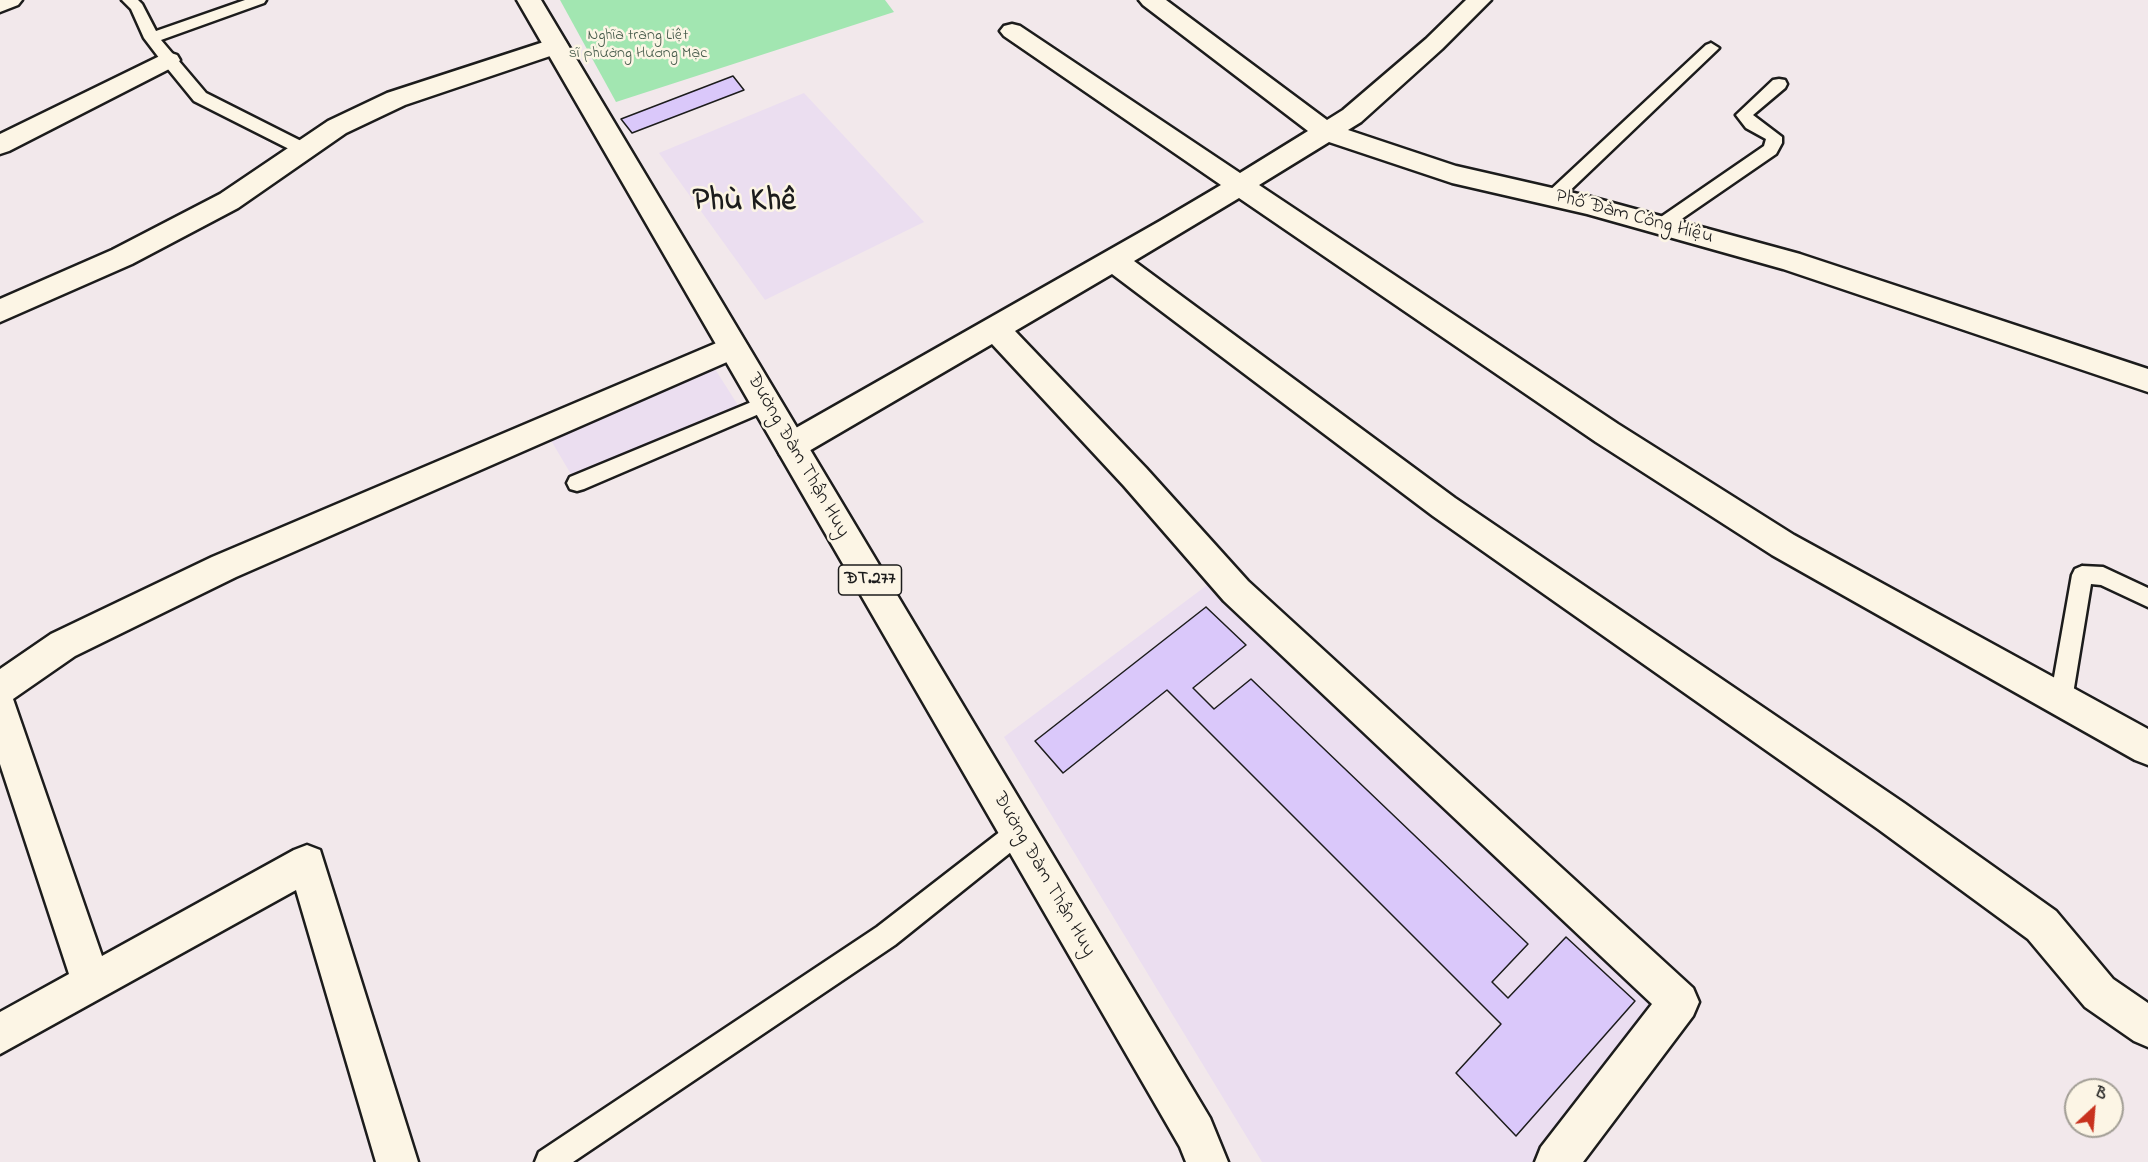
<!DOCTYPE html>
<html>
<head>
<meta charset="utf-8">
<style>
	body { margin:0 }
	#map { position:relative; width:2148px; height:1162px; overflow:hidden; background:#f2e8eb; font-family:"Indie Flower",sans-serif }
	canvas { display:block }
	.north { position:absolute; left:2064px; top:1078px; width:60px; height:60px; box-sizing:border-box; background:#fcf5e5; border:2px solid #a29e95; border-radius:50%; rotate:26deg; font-size:16px; font-weight:700; line-height:24px; text-align:center; color:#1c1c1c }
	.north::after { content:''; display:block; margin:auto; width:21px; height:27px; background:#c8321e; clip-path:polygon(50% 0,100% 100%,50% 72%,0 100%) }
</style>
</head>
<body>
<div id="map">
<canvas width="2148" height="1162"></canvas>
<div class="north">B</div>
</div>
<script>
const g = document.querySelector('canvas').getContext('2d');
g.lineJoin = 'round';
function fillPath(path, color) { g.fillStyle = color; g.fill(path, 'evenodd'); }
const shape = rows => new Path2D(rows.map(r => 'M' + r).join(''));
function trace(path, color, width, dash) { g.strokeStyle = color; g.lineWidth = width; g.lineCap = dash ? 'butt' : 'round'; g.setLineDash(dash || []); g.stroke(path); }
function write(font, color, halo, rows, align = 'center') {
  g.font = font + ' "Indie Flower",sans-serif'; g.lineWidth = 5; g.setLineDash([]); g.textBaseline = 'middle'; g.strokeStyle = halo; g.fillStyle = color; for (const [text, x, y, turn = 0] of rows) {
    g.save(); g.translate(x, y); g.rotate((+turn || 0) * Math.PI / 180); g.textAlign = isNaN(turn) ? turn : align; if (halo) g.strokeText(text, 0, 0); g.fillText(text, 0, 0); g.restore();
  }
}
const built = shape([
	[804,93,924,222,765,300,659,153],
	[710,361,741,410,575,481,546,432],
	[1214,580,1646,995,1650,1012,1535,1162,1262,1162,1004,737]
]);
const green = shape([
	[560,0,885,0,894,12,616,102]
]);
const building = shape([
	[733,76,744,90,632,133,621,119,733,76],
	[1206,607,1246,645,1193,688,1214,709,1251,679,1528,944,1492,982,1508,998,1566,937,1635,1001,1516,1136,1456,1073,1501,1024,1167,690,1063,773,1035,741,1206,607]
]);
const lane = shape([
	[122,0,138,0,142,4,156,31,245,0,266,0,264,3,161,40,206,93,311,146,313,150,311,154,299,154,194,101,163,63,144,38,131,9,122,0],
	[1711,43,1719,48,1716,51,1559,201,1547,201,1545,197,1547,193,1706,45,1711,43],
	[1779,79,1785,80,1787,84,1785,88,1753,115,1782,137,1782,143,1776,154,1667,229,1655,229,1652,225,1655,221,1764,146,1766,139,1746,128,1736,115,1773,80,1779,79],
	[766,396,773,398,776,403,773,408,584,489,577,491,570,489,567,483,570,477,766,396],
	[2082,566,2103,567,2148,588,2148,607,2101,585,2091,584,2072,700,2069,707,2061,710,2053,707,2050,700,2072,575,2075,569,2082,566],
	[1018,821,1026,824,1030,832,1026,840,895,945,573,1162,535,1162,539,1152,877,927,1010,824,1018,821]
]);
const street = shape([
	[1139,0,1166,0,1327,120,1343,110,1426,39,1466,0,1491,0,1442,49,1361,122,1348,130,1456,166,1587,196,1800,254,2148,369,2148,392,1783,269,1587,214,1452,183,1329,142,1259,185,1618,424,1794,535,2148,729,2148,765,2135,760,1772,555,1596,442,1239,198,1134,261,1455,498,1904,803,2056,911,2113,979,2148,1003,2148,1047,2134,1041,2085,1007,2028,939,1878,829,1433,516,1112,274,1015,331,1146,468,1248,581,1693,988,1699,1002,1693,1016,1583,1162,1535,1162,1541,1147,1652,1004,1224,601,1124,486,992,344,802,455,791,458,780,455,776,446,780,437,1160,221,1221,185,1004,36,1000,31,1004,26,1012,24,1020,26,1240,173,1308,131,1143,5,1139,0],
	[556,38,565,41,568,46,565,51,405,105,346,133,238,208,132,264,0,322,0,299,112,250,220,194,328,121,387,93,556,38],
	[168,52,177,55,180,60,177,65,9,151,0,154,0,134,168,52],
	[733,336,743,339,748,347,743,355,236,577,75,656,13,699,102,956,294,850,307,845,320,850,418,1162,376,1162,296,890,0,1054,0,1012,69,974,0,764,0,669,51,634,212,557,733,336]
]);
const secondary = shape([
	[0,0,22,0,18,5,0,12,0,0]
]);
const primary = shape([
	[517,0,541,0,1210,1118,1228,1162,1186,1162,1180,1147,517,0]
]);
const farParknames = [
	["Nghĩa trang Liệt",638,36],
	["sĩ phường Hương Mạc",638,54]
];
const shields = [
	[870,580,63]
];
const shieldNames = [
	["ĐT.277",870,580]
];
const streetNames = [
	["Phố Đàm Công Hiệu",1634,218,15],
	["Đường Đàm Thận Huy",797,456,60],
	["Đường Đàm Thận Huy",1043,875,60]
];
const townNames = [
	["Phù Khê",744,204]
];
fillPath(built, '#ebdef0');
fillPath(green, '#a2e6b1');
fillPath(building, '#dac8fa');
trace(building, '#1c1c1c', 1.5);
trace(lane, '#1c1c1c', 5);
trace(street, '#1c1c1c', 5);
trace(secondary, '#1c1c1c', 5);
trace(primary, '#1c1c1c', 5);
fillPath(lane, '#fcf5e5');
fillPath(street, '#fcf5e5');
fillPath(secondary, '#fcf5e5');
fillPath(primary, '#fcf5e5');
write('16px', '#445949', '#fcf5e5', farParknames);
for (const [x, y, w] of shields) { const box = new Path2D(); box.roundRect(x - w / 2, y - 15, w, 30, 4.5); g.fillStyle = '#fcf5e5'; g.fill(box); trace(box, '#1c1c1c', 1.5); }
write('bold 18px', '#1c1c1c', null, shieldNames);
write('20px', '#1c1c1c', '#fcf5e5', streetNames);
write('bold 32px', '#1c1c1c', '#fcf5e5', townNames);
</script>
</body>
</html>
